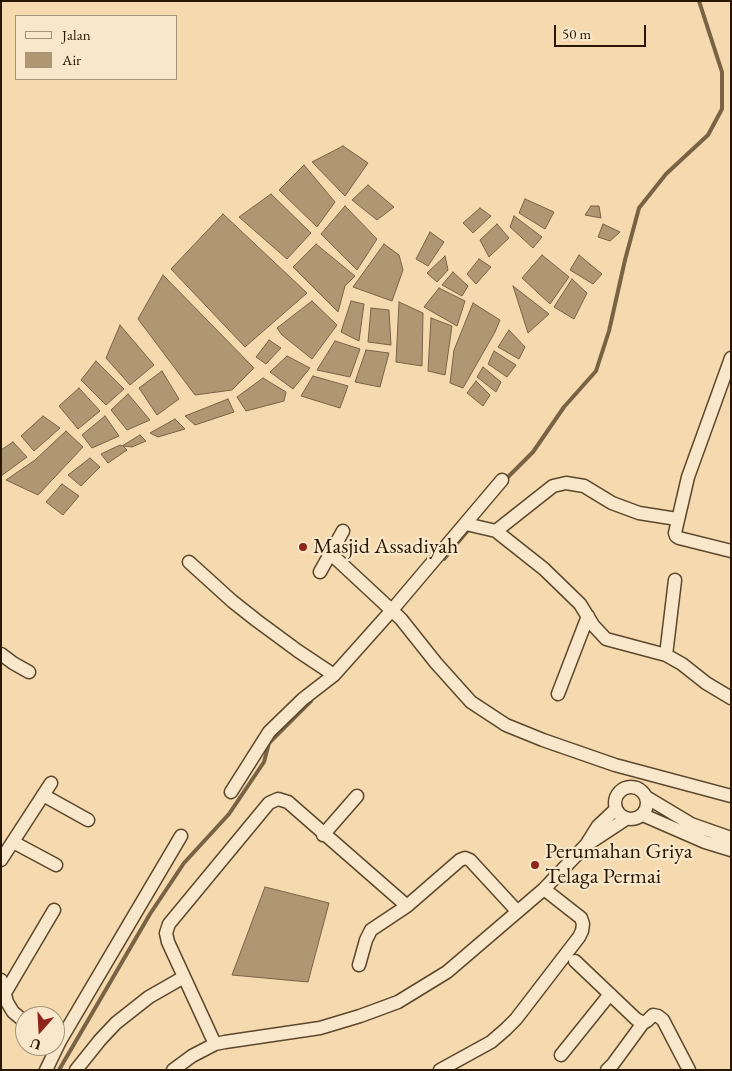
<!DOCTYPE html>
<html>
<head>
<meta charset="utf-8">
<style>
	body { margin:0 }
	#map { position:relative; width:732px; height:1071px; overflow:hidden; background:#f4daae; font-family:"EB Garamond",serif }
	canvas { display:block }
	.frame { position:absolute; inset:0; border:2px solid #291601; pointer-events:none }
	.legend { position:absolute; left:15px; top:15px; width:162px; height:65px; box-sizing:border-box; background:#f8e7ca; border:1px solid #a5937a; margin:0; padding:6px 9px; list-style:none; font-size:15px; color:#291601 }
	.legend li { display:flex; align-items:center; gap:10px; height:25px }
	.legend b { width:25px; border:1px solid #a5937a }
	.north { position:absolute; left:15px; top:1006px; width:50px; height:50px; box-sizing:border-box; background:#f8e7ca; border:1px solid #a5937a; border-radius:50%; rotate:199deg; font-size:14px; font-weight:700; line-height:20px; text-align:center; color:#291601 }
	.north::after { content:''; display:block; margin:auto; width:18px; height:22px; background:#8f2418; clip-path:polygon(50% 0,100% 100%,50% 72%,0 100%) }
	.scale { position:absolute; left:554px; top:25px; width:92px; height:22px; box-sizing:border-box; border:2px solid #291601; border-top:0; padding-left:6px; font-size:15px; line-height:18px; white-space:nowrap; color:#291601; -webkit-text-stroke:4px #f8e7ca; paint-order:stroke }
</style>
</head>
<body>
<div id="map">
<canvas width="732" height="1071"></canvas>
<div class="frame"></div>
<ul class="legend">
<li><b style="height:6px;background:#f8e7ca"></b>Jalan</li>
<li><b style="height:14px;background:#af9773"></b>Air</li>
</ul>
<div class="north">U</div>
<div class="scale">50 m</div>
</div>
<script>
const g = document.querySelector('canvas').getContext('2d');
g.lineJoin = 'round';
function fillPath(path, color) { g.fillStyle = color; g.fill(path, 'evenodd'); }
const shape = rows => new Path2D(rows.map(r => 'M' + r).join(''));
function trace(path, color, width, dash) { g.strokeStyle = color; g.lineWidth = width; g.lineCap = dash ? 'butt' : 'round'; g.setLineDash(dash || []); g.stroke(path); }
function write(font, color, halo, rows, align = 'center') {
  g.font = font + ' "EB Garamond",serif'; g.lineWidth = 4.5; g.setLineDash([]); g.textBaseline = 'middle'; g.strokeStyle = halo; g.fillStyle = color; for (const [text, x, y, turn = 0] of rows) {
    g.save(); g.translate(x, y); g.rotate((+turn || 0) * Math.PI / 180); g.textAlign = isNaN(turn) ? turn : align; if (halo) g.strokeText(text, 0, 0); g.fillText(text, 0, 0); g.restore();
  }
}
const water = shape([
	[343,146,368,163,345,196,312,162,343,146],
	[304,165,335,202,317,227,279,190,304,165],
	[368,185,394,207,377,220,352,200,368,185],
	[271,194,311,233,287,259,239,217,271,194],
	[525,199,554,212,545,229,519,213,525,199],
	[345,206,377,239,357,270,321,234,345,206],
	[591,206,599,206,601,218,585,215,591,206],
	[480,208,491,216,473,233,463,223,480,208],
	[223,214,307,293,245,347,171,269,223,214],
	[514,216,542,237,533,248,510,227,514,216],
	[497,224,509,238,489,257,480,240,497,224],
	[603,224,620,232,610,241,598,237,603,224],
	[430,232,444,242,428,266,416,259,430,232],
	[316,244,355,276,345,286,338,312,293,267,316,244],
	[384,244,399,255,403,270,392,301,353,287,384,244],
	[542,255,569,277,550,304,522,278,542,255],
	[579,255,602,274,593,284,570,270,579,255],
	[445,256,448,270,437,282,427,273,445,256],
	[479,259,491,267,476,284,467,274,479,259],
	[453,272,468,286,462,296,442,285,453,272],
	[163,275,254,368,232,390,195,395,138,319,163,275],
	[572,279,587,293,574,319,554,307,572,279],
	[513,286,549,314,528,333,513,286],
	[439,288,465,301,457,326,424,307,439,288],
	[312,301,337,325,312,359,282,335,277,328,312,301],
	[351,301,364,304,359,341,341,332,351,301],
	[399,302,423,313,422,366,396,362,399,302],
	[473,303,500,320,495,332,463,388,450,383,454,350,473,303],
	[371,308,389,310,391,345,368,342,371,308],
	[431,318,452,326,445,375,428,371,431,318],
	[120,325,154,365,130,385,106,358,120,325],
	[509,330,525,347,519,359,498,347,509,330],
	[269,340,281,348,266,364,256,357,269,340],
	[335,341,360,349,350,377,317,370,335,341],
	[366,350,389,353,380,387,355,382,366,350],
	[494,351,516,365,507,377,488,364,494,351],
	[287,356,310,368,293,389,270,372,287,356],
	[96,361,124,389,106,405,81,380,96,361],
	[483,367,501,382,496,392,477,377,483,367],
	[162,371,179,399,157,415,139,388,162,371],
	[313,376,348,386,340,408,301,396,313,376],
	[263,378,286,392,284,401,246,411,237,397,263,378],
	[476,381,490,395,483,406,467,393,476,381],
	[79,388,100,411,78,429,59,406,79,388],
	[128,394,150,420,127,430,111,410,128,394],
	[228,399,234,412,195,425,185,416,228,399],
	[43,416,60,428,34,451,21,436,43,416],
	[105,416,119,436,92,448,82,435,105,416],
	[175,419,185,429,158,437,150,433,175,419],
	[66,431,83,447,38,495,6,480,35,460,66,431],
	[140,435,146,441,132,447,123,446,127,450,108,463,101,454,120,445,122,446,140,435],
	[13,442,27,457,1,476,1,450,13,442],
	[90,458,100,467,81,486,68,475,90,458],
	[62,484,79,496,63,515,46,502,62,484],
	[265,887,329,903,308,982,232,975,265,887]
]);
const stream = shape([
	[505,480,533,452,564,407,596,371,609,331,625,260,639,208,666,174,708,135,722,109,722,72,699,1],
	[444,559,470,528],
	[59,1070,150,914,184,863,229,814,264,762,269,743,311,701]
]);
const minor = shape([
	[731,358,688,477,675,533,676,536,679,538,731,551],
	[466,524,496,531,544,569,580,604,593,625,606,639,666,655,682,664,706,683,731,698],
	[496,531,553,486,566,483,584,486,612,503,639,513,677,519],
	[330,553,401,619,436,663,471,702,506,725,543,740,615,765,731,796],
	[189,562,232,601,256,620,298,651,334,675],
	[320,572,343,531],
	[1,654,13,663,29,672],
	[666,655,675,580],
	[558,694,588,616],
	'615 803a16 16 0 1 1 32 0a16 16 0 1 1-32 0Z',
	[231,792,269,732,303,699,334,675,392,610,502,480],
	[43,795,88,820],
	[646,797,691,824,731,838],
	[643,815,705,842,731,850],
	[323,835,357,796],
	[13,842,56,865],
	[588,844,626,819],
	[1,860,51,783],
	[575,961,636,1019,643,1023],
	[359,965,366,940,371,930,407,906,460,860,465,858,470,860,517,911],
	[1,980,7,1002,13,1012,25,1022],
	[5,993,54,910],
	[215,1044,168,942,166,933,169,924,269,803,278,799,288,802,407,906],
	[561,1055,610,994],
	[46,1070,60,1041,181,836],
	[76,1070,100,1040,116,1023,149,997,184,977],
	[173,1070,192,1056,215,1044,225,1042,320,1028,360,1016,398,1002,447,972,544,889,586,845,598,826,616,809],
	[440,1070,491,1042,506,1029,516,1019,579,937,582,931,583,924,581,918,544,889],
	[607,1070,613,1064,643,1023,647,1021,653,1015,658,1016,663,1020,689,1070]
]);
const markers = [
	[303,547,5,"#8f2418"],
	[535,865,5,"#8f2418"]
];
const poiNames = [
	["Masjid Assadiyah",313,547],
	["Perumahan Griya",545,852],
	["Telaga Permai",545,877]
];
fillPath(water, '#af9773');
trace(water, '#796345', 1);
trace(stream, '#796345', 4);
trace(minor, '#5c472c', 15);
trace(minor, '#f8e7ca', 12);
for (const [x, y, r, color] of markers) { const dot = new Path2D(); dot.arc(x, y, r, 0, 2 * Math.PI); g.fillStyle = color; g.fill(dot); trace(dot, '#f8e7ca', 2); }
write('22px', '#291601', '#f8e7ca', poiNames, 'left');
</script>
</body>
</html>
